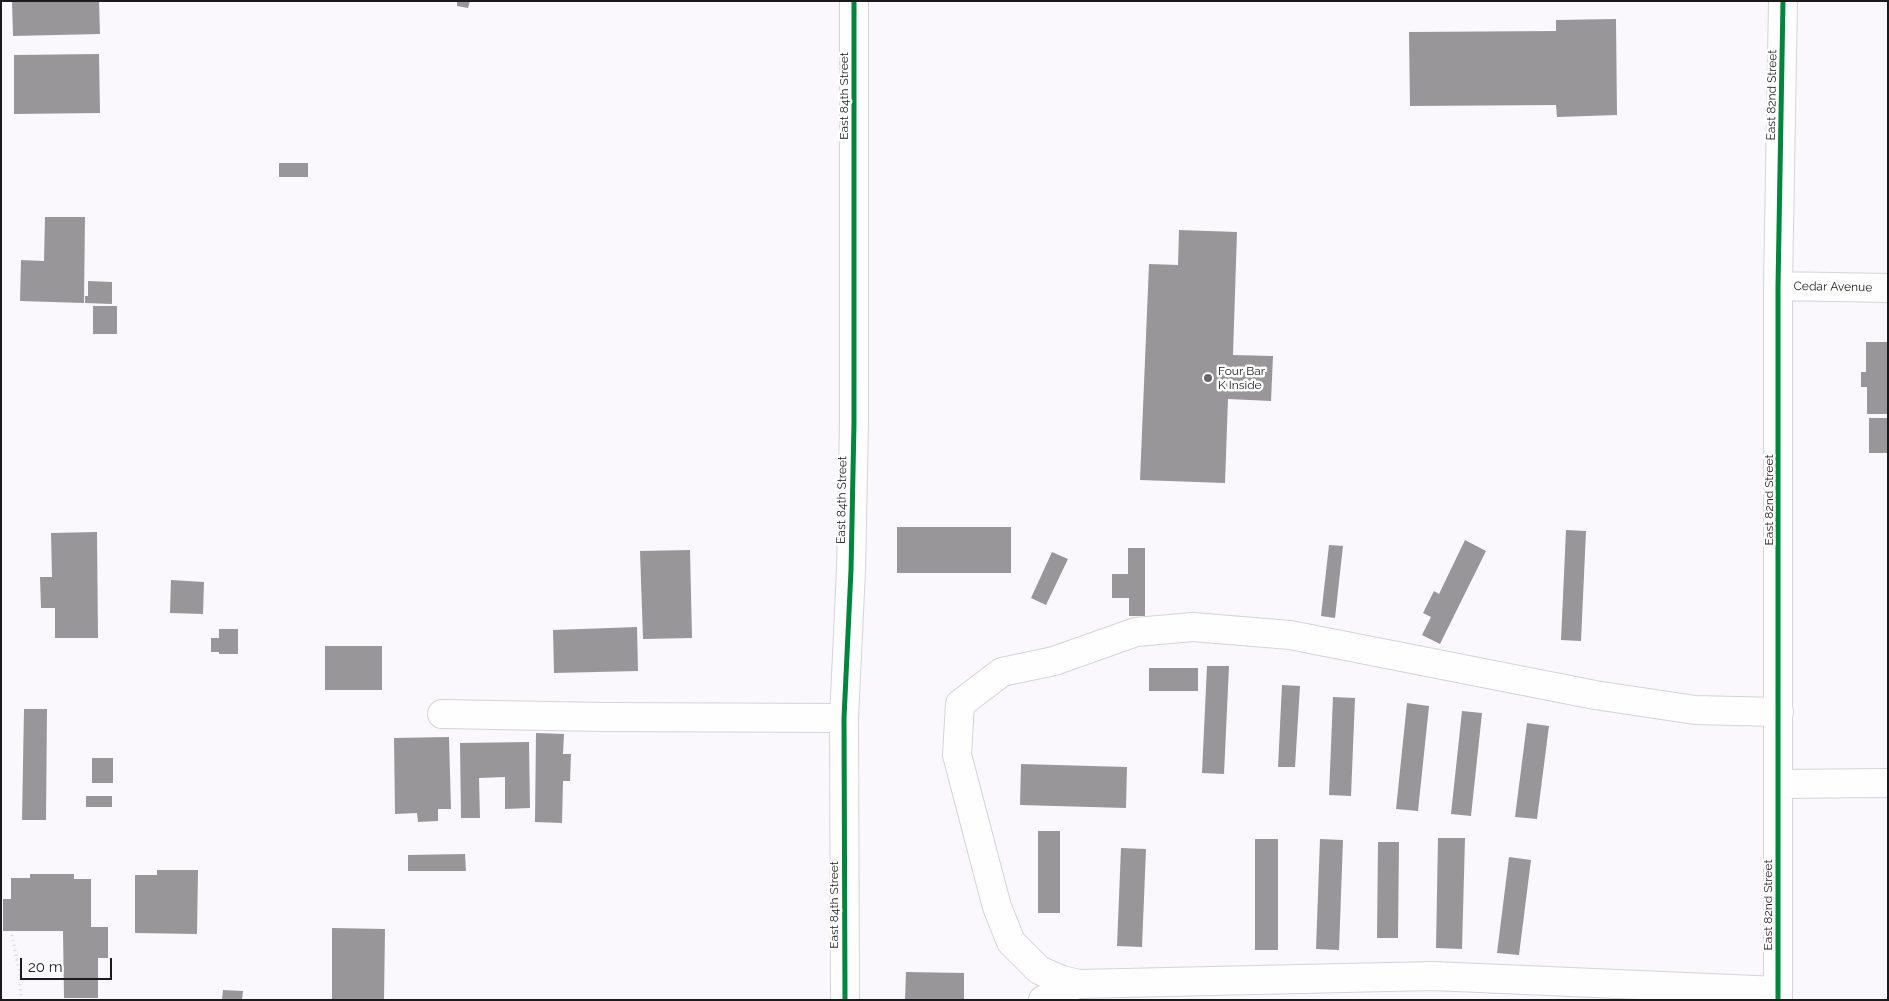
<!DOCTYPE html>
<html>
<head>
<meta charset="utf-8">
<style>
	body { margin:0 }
	#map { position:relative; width:1889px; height:1001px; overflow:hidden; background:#faf8fd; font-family:Raleway,sans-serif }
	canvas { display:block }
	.frame { position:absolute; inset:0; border:2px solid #1b1a1d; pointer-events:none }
	.scale { position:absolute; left:20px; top:958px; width:92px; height:22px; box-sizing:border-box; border:2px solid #1b1a1d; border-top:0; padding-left:6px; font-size:15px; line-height:18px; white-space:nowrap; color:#1b1a1d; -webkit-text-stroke:4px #fff; paint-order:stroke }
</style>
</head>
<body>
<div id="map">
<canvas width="1889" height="1001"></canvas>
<div class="frame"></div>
<div class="scale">20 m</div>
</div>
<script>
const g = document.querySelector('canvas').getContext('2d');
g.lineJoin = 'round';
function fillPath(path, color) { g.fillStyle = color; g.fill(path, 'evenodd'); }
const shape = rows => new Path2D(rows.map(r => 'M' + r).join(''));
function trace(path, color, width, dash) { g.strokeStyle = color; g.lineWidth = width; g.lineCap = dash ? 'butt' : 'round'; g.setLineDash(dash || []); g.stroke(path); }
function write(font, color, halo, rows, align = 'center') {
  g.font = font + ' Raleway,sans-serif'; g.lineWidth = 5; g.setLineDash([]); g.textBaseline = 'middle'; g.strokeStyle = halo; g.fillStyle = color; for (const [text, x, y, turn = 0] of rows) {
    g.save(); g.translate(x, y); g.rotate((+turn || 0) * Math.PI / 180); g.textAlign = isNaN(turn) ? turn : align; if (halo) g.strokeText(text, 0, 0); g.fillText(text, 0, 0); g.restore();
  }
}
const building = shape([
	[12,1,99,1,100,34,13,36],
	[457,1,470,1,468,8,457,6],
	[1616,19,1617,115,1557,117,1556,105,1410,106,1409,32,1556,31,1556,20],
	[99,54,100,113,14,114,14,55],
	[279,163,308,163,308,177,279,177],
	[45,217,85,217,84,303,20,301,21,260,44,261],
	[1179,230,1237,232,1233,355,1273,356,1271,401,1228,399,1225,483,1140,480,1149,264,1178,265],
	[88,281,112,282,112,304,85,303,85,296,88,296],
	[93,306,117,306,117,334,93,334],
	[1866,342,1888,342,1888,414,1867,414,1867,387,1861,387,1861,372,1866,372],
	[1869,418,1888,418,1888,453,1869,453],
	[897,527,1011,527,1011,573,897,573],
	[1566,530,1586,531,1581,641,1561,640],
	[97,532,98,638,55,638,55,608,41,608,40,577,52,577,51,533],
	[1465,540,1486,551,1440,644,1422,635,1431,617,1423,613,1434,591,1439,594],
	[1329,545,1343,546,1335,618,1321,616],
	[1128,548,1145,548,1145,616,1129,616,1129,598,1112,598,1112,574,1128,574],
	[690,550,692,638,643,639,640,551],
	[1052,552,1068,559,1046,605,1031,598],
	[171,580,204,582,203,614,170,613],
	[637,627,638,671,554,673,553,630],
	[219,629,238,629,238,654,219,654,219,652,211,652,211,638,219,638],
	[325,646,382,646,382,690,325,690],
	[1207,666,1229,666,1224,774,1202,773],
	[1149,668,1198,668,1198,691,1149,691],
	[1282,685,1300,686,1295,767,1278,767],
	[1333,697,1355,698,1351,796,1329,795],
	[1407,703,1429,706,1418,811,1396,809],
	[24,709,47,709,46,820,22,820],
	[1462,711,1482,713,1471,816,1451,814],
	[1527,723,1549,726,1537,819,1515,817],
	[536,733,564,734,563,754,571,754,570,781,563,781,562,823,535,822],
	[449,737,451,809,438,809,438,821,418,822,417,813,395,814,394,738],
	[529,742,530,808,505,809,505,777,479,778,480,818,461,818,460,743],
	[92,758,113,758,113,783,92,783],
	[1021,764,1127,767,1126,808,1020,805],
	[86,796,112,796,112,807,86,807],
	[1038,831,1060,831,1060,913,1038,913],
	[1438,838,1465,838,1462,949,1436,948],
	[1255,839,1278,839,1278,950,1255,950],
	[1320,839,1343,840,1339,950,1316,949],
	[1378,842,1399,842,1398,938,1377,938],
	[1121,848,1146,849,1142,947,1117,946],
	[465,854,466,871,408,871,408,855],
	[1509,857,1531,860,1519,955,1497,953],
	[157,870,198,870,197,934,135,933,135,875,157,875],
	[30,874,74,874,74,879,91,879,91,927,108,927,108,958,98,958,98,998,64,998,63,931,3,931,3,899,11,899,11,878,30,878],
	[332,928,385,929,384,1000,332,1000],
	[906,972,964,973,964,1000,905,1000],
	[223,990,243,991,242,1000,222,1000]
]);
const path = shape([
	[12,935,19,970,21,1000]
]);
const minor = shape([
	[1778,286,1888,288],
	[442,714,603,717,844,718],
	[1778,784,1888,783],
	[1778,991,1433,976,1079,984,1062,980,1039,970,1011,942,997,907,957,755,960,704,1002,672,1054,661,1136,632,1193,627,1290,635,1595,695,1695,710,1779,712],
	[845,1000,844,718,851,570,854,423,854,1],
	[1043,1000,1060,990,1079,984],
	[1778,1000,1778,286,1783,1]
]);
const cycleway = shape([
	[845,1000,844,718,851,570,854,423,854,1],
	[1778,1000,1778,286,1783,1]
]);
const markers = [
	[1208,378,5,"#69686b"]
];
const streetNames = [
	["East 82nd Street",1772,95,-89],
	["East 84th Street",844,96,-90],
	["Cedar Avenue",1833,287,1],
	["East 84th Street",842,500,-89],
	["East 82nd Street",1769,500,-90],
	["East 84th Street",834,905,-90],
	["East 82nd Street",1768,905,-90]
];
const poiNames = [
	["Four Bar",1218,371],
	["K Inside",1218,385]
];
fillPath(building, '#989698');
trace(minor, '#d4d3d6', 30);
trace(path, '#d5d4d5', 3, [1, 4]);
trace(minor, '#fefeff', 28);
trace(cycleway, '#00873e', 5);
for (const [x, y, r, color] of markers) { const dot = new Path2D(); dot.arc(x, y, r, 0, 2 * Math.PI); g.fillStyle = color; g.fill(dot); trace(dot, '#fff', 2); }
write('12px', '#1b1a1d', '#fff', streetNames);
write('12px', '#1b1a1d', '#fff', poiNames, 'left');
</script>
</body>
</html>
